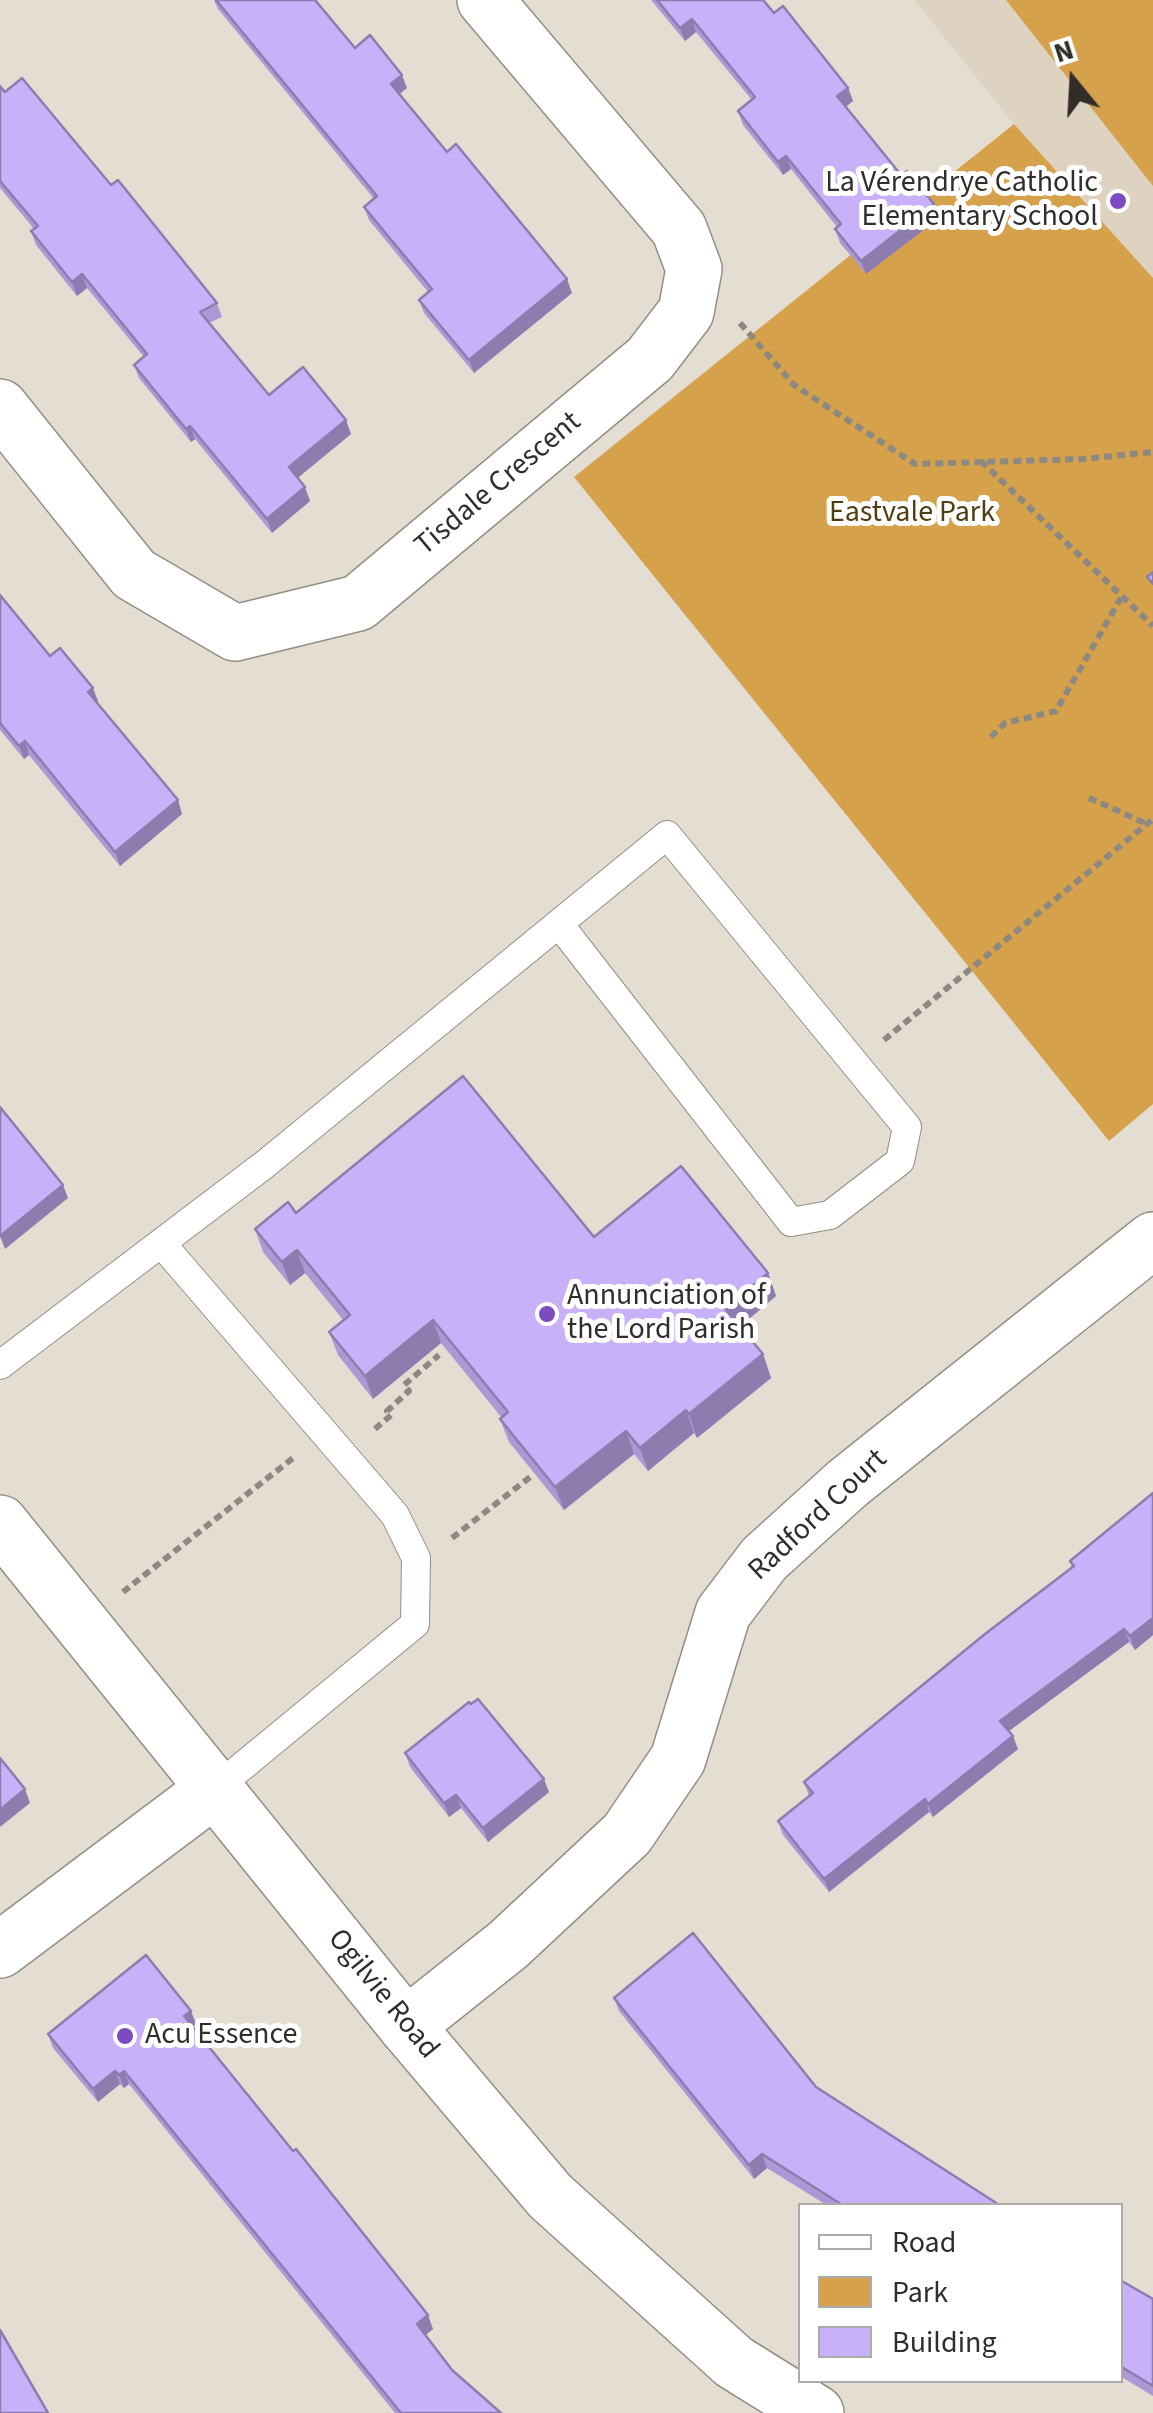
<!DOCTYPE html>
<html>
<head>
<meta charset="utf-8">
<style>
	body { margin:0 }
	#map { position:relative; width:1153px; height:2413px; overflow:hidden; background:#e4ddd2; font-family:"Source Sans 3",sans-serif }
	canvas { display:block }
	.legend { position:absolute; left:798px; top:2203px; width:325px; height:180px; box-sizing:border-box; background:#fff; border:2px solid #adabaa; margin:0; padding:12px 18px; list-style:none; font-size:30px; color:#312e2a }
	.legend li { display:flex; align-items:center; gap:20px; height:50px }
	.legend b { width:50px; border:2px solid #adabaa }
	.north { position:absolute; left:1023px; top:30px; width:100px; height:100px; -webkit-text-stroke:8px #fff; paint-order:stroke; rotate:342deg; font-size:28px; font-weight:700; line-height:40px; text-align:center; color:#312e2a }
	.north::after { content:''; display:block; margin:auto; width:35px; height:45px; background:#312e2a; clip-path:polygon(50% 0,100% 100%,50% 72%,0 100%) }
</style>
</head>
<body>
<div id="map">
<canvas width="1153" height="2413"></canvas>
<ul class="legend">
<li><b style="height:12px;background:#fff"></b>Road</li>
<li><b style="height:28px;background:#d5a24b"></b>Park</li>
<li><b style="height:28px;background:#c9b1f9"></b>Building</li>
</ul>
<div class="north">N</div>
</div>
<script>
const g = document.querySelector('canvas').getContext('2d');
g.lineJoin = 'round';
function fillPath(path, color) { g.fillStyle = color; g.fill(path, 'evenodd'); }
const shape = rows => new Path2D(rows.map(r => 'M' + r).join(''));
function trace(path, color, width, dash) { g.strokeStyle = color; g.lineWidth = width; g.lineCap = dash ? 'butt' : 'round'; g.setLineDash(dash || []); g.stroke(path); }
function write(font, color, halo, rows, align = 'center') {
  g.font = font + ' "Source Sans 3",sans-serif'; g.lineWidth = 10; g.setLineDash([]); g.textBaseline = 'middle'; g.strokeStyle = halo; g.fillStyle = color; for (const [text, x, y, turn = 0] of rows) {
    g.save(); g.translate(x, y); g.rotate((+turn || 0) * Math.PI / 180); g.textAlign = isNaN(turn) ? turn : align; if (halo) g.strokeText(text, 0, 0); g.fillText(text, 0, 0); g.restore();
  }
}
const built = shape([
	[914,0,1153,0,1153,278,1014,124]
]);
const green = shape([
	[1006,0,1153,0,1153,186],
	[1014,124,1153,278,1153,1104,1109,1141,574,477]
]);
const path = shape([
	[740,323,794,385,915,464,1083,459,1153,452],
	[981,461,1153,626],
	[991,737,1005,723,1056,711,1122,596],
	[1089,798,1145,823],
	[884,1040,1153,819],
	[375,1429,391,1415,387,1411,409,1391,404,1385,439,1355],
	[452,1538,534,1474],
	[123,1592,293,1458]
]);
const service = shape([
	[161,1243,395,1515,416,1558,415,1624,216,1788],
	[0,1365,264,1165,667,835,907,1127,900,1161,830,1215,791,1222,559,924]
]);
const minor = shape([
	[0,407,134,574,235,633,358,603,650,359,686,312,694,269,679,229,485,0],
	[0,1950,216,1788],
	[406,2026,508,1945,627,1834,678,1759,723,1613,764,1559,848,1483,1153,1240]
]);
const tertiary = shape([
	[0,1523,406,2026,550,2196,734,2362,816,2413]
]);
const wall = shape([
	[214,0,315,0,355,48,407,88,399,94,447,152,572,293,474,373,424,313,419,300,428,292,369,220,364,207,374,199,218,9],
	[651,0,763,0,774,13,848,88,853,101,846,107,901,175,939,218,866,274,840,243,835,229,837,227,791,169,783,175,743,125,738,111,752,100,696,32,685,41],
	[0,86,5,92,111,185,217,303,222,317,209,323,269,395,351,434,297,478,310,501,272,533,195,439,191,442,139,378,134,365,144,357,87,288,77,296,36,245,31,231,34,229,0,188],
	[0,595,50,656,98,701,97,702,182,814,120,866,29,755,24,759,0,730],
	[296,1213,594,1237,768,1273,776,1296,740,1327,763,1354,771,1378,697,1438,694,1433,648,1471,634,1454,564,1510,509,1442,500,1419,502,1418,441,1343,373,1399,338,1355,329,1332,343,1320,305,1273,290,1285,263,1252,255,1229],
	[1153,1493,1153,1635,1135,1650,1129,1642,1009,1731,1018,1749,933,1817,929,1812,829,1892,783,1835,778,1821,809,1796,804,1782,1072,1568,1070,1561],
	[471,1704,549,1792,488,1842,461,1808,449,1817,410,1767,405,1753],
	[614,1998,816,2087,1001,2206,828,2206,767,2168,754,2179,619,2011],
	[196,2024,193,2027,433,2329,425,2335,452,2370,501,2413,395,2413,129,2084,124,2088,120,2084,98,2102,53,2048,48,2034],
	[1120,2280,1153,2299,1153,2396,1120,2376]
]);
const shadedWall = shape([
	[692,19,696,32,685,41,680,28],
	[402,75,407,88,396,97,391,84],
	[848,88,853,101,842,109,837,96],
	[786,156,791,169,783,175,778,162],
	[934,204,939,218,866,274,861,261],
	[82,274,87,288,77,296,72,282],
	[567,279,572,293,474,373,469,360],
	[346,420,351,434,294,481,289,467],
	[190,426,195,439,191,442,186,429],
	[305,487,310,501,272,533,267,519],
	[93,688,98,701,93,705,88,692],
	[25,741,29,755,24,759,19,746],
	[178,800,182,814,120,866,115,852],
	[63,1185,68,1198,5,1249,0,1236],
	[297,1250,305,1273,290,1285,282,1262],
	[768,1273,776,1296,733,1332,725,1309],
	[433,1320,441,1343,373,1399,365,1376],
	[763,1354,771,1378,697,1438,689,1414],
	[686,1410,694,1433,648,1471,640,1448],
	[626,1431,634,1454,564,1510,555,1487],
	[1153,1618,1153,1635,1135,1650,1130,1636],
	[1124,1629,1129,1642,1005,1734,1000,1721],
	[1013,1736,1018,1749,933,1817,928,1804],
	[544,1779,549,1792,488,1842,483,1828],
	[25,1789,30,1803,0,1827,0,1810],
	[456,1795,461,1808,449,1817,444,1803],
	[925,1799,929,1812,829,1892,824,1879],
	[191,2011,196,2024,189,2030,184,2016],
	[115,2071,120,2084,98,2102,93,2089],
	[124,2071,129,2084,124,2088,119,2075],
	[762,2154,767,2168,754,2179,749,2165],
	[428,2315,433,2329,422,2338,417,2324]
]);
const building = shape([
	[216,0,315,0,355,48,370,35,402,75,391,84,447,152,456,144,567,279,469,360,419,300,432,289,364,207,377,196,216,0],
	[657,0,763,0,774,13,783,6,848,88,837,96,901,175,907,171,934,204,861,261,835,229,841,224,786,156,778,162,738,111,755,97,692,19,680,28,657,0],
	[22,78,111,185,118,180,217,303,200,312,269,395,303,367,346,420,289,467,305,487,267,519,190,426,186,429,134,365,147,354,82,274,72,282,31,231,38,226,0,181,0,86,5,92,22,78],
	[1153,572,1153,584,1147,577,1153,572],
	[0,595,50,656,60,648,93,688,88,692,178,800,115,852,25,741,19,746,0,723,0,595],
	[463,1076,594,1237,681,1166,768,1273,725,1309,763,1354,689,1414,686,1410,640,1448,626,1431,555,1487,500,1419,508,1412,433,1320,365,1376,329,1332,350,1315,297,1250,282,1262,255,1229,288,1202,296,1213,463,1076],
	[0,1107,63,1185,0,1236,0,1107],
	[1153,1493,1153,1618,1130,1636,1124,1629,1000,1721,1013,1736,928,1804,925,1799,824,1879,778,1821,813,1793,804,1782,985,1634,1074,1566,1070,1561,1153,1493],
	[478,1699,544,1779,483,1828,456,1795,444,1803,405,1753,469,1702,471,1704,478,1699],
	[0,1758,25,1789,0,1810,0,1758],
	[693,1933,816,2087,1001,2206,844,2206,762,2154,749,2165,614,1998,693,1933],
	[146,1955,191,2011,184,2016,293,2151,296,2149,428,2315,417,2324,452,2370,501,2413,401,2413,124,2071,119,2075,115,2071,93,2089,48,2034,146,1955],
	[1120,2280,1153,2299,1153,2386,1120,2366,1120,2280],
	[0,2330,48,2413,0,2413,0,2330]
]);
const markers = [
	[1118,201,10,"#7c4ac2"],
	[547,1314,10,"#7c4ac2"],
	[125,2036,10,"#7c4ac2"]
];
const poiNames = [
	["La Vérendrye Catholic",1098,184,"right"],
	["Elementary School",1098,218,"right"],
	["Annunciation of",567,1297],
	["the Lord Parish",567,1331],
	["Acu Essence",145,2036]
];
const streetNames = [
	["Tisdale Crescent",499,485,-40],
	["Radford Court",819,1516,-43],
	["Ogilvie Road",382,1995,51]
];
const parkNames = [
	["Eastvale Park",912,514]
];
fillPath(built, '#ded2c1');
fillPath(green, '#d5a24b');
trace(service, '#958e83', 30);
trace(minor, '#958e83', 58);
trace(tertiary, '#958e83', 58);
trace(path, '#8d8880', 6, [8, 5]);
trace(service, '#fff', 28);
trace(minor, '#fff', 55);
trace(tertiary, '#fff', 55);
fillPath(wall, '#ad98d6');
fillPath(shadedWall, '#8d7cae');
fillPath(building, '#c9b1f9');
trace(building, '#8d7cae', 2.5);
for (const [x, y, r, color] of markers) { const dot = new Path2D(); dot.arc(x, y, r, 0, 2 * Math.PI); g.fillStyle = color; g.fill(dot); trace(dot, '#fff', 4); }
write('30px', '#312e2a', '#fff', poiNames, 'left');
write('30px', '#312e2a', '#fff', streetNames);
write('30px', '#523c14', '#fff', parkNames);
</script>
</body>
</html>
